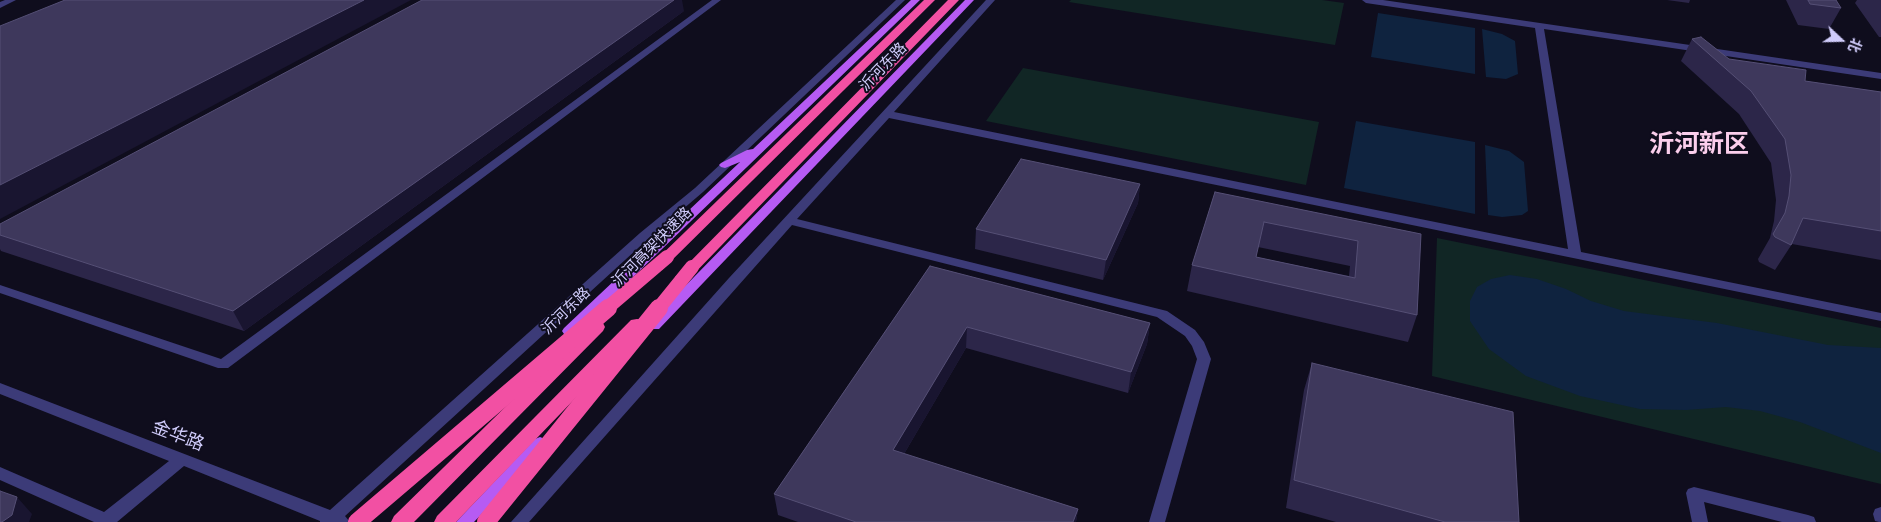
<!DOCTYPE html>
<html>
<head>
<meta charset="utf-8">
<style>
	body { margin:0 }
	#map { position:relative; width:1881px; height:522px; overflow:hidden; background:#0f0d1d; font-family:Raleway,"Noto Sans SC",sans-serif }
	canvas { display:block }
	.north { position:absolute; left:1816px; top:15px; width:50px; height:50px; -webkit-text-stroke:4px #0f0d1d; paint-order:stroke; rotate:111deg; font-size:14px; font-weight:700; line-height:20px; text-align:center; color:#d0ccfb }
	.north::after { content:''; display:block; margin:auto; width:18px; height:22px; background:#d0ccfb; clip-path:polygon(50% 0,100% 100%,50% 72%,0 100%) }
</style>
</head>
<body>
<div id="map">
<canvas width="1881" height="522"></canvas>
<div class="north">北</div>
</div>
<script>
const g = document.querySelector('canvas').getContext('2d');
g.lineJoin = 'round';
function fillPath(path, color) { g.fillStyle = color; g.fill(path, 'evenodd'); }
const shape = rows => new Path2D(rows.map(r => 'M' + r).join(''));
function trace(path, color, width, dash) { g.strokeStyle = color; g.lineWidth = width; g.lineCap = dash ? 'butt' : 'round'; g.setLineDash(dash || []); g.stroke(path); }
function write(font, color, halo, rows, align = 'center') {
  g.font = font + ' Raleway,"Noto Sans SC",sans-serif'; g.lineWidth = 4; g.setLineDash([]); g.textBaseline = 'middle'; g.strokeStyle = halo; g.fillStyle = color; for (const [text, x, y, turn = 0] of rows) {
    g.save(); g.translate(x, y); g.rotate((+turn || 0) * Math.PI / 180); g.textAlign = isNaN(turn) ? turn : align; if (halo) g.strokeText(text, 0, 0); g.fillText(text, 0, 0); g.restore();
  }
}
const green = shape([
	[1071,0,1322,0,1344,3,1335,45,1069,2],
	[1023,68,1319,122,1306,185,986,121],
	[1437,238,1881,328,1881,484,1432,376]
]);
const water = shape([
	[1378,13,1475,28,1475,74,1371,57],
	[1482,29,1502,34,1515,41,1518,74,1506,79,1486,77],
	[1356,121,1475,142,1475,214,1344,188],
	[1485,145,1509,151,1524,162,1528,211,1522,215,1502,217,1488,215],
	[1510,275,1537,279,1566,289,1591,301,1624,311,1717,323,1828,345,1881,348,1881,453,1800,422,1760,411,1726,407,1686,410,1640,409,1580,396,1526,376,1489,349,1470,321,1470,301,1477,287,1491,279]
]);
const minor = shape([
	[5,0,16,0,0,8,0,2,5,0],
	[712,0,721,0,228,368,218,368,0,293,0,285,221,359,712,0],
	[896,0,905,0,703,192,648,239,345,516,350,522,320,522,320,521,184,466,117,522,94,522,0,480,0,467,104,512,169,461,0,394,0,383,330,510,640,233,695,188,896,0],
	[986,0,995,0,894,112,1568,249,1535,28,1366,3,1362,0,1383,0,1881,73,1881,79,1544,29,1581,252,1881,313,1881,321,889,118,797,219,1167,311,1195,330,1204,342,1211,359,1165,522,1149,522,1197,359,1192,346,1185,336,1157,317,792,225,529,522,511,522,729,278,986,0],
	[1694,487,1808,515,1814,517,1816,522,1782,522,1704,502,1708,522,1692,522,1686,493,1688,489,1694,487],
	[1881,507,1881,522,1879,522,1875,521,1873,514,1875,509,1881,507]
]);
const major = shape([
	[911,0,920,0,574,334,564,334,562,331,564,328,740,162,725,168,721,167,719,165,721,163,747,150,753,149,911,0],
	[965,0,974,0,659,329,649,329,647,326,649,323,965,0],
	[540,437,545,439,548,443,545,447,474,522,456,522,535,439,540,437]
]);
const highway = shape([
	[924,0,935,0,662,270,652,270,649,267,652,264,924,0],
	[948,0,959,0,688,280,678,280,675,277,678,274,948,0],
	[637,319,643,320,645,324,643,328,456,522,434,522,437,516,631,320,637,319],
	[597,322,603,323,605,327,603,331,414,522,391,522,394,516,591,323,597,322]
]);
const highwayBridgeFar1 = shape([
	[606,309,667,257],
	[658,309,692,267]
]);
const highwayBridge = shape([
	[357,522,608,308],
	[486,522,659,308]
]);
const wall = shape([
	[1667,0,1690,0,1689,3],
	[1786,0,1836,0,1841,8,1829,29,1798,25],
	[1857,0,1881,0,1881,37,1879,37,1855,3],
	[684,11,244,331,1,251,0,249,0,224],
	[1692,39,1729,59,1805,81,1881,92,1881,260,1792,244,1775,270,1759,262,1758,259,1770,238,1774,221,1776,200,1771,163,1739,114,1681,61],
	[1140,184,1138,203,1103,280,975,249,976,229],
	[1215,192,1421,234,1417,315,1408,342,1187,291,1192,265],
	[1258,247,1350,266,1349,276,1256,257],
	[930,266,1150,323,1147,344,1128,393,966,348,904,454,1078,509,1076,522,798,522,778,515,774,494],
	[1312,363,1519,522,1336,522,1286,508,1304,390]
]);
const shadedWall = shape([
	[364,0,411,0,0,219,0,185],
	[674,0,682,0,684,11,244,331,233,311],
	[1140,184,1138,203,1103,280,1106,260],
	[1150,323,1147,344,1128,393,1131,372],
	[967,327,966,348,894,471,893,450],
	[17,497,32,514,29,522,2,522],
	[1078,509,1076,522,1073,522]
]);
const building = shape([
	[65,0,364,0,0,185,0,26,65,0],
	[422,0,674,0,233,311,0,235,0,224,422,0],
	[1808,0,1836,0,1841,8,1810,4,1808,0],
	[1701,37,1729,59,1806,70,1805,81,1881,92,1881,231,1803,218,1791,245,1775,237,1773,234,1785,213,1789,196,1791,175,1785,139,1751,91,1692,39,1701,37],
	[1021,159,1140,184,1106,260,976,229,1021,159],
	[1215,192,1421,234,1417,315,1192,265,1215,192],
	[1264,222,1358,241,1355,278,1256,257,1264,222],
	[930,266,1150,323,1131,372,967,327,893,450,1078,509,1073,522,856,522,774,494,930,266],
	[1312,363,1513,412,1519,522,1445,522,1294,480,1312,363],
	[0,491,17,497,12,515,2,522,0,522,0,491]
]);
const streetNames = [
	["沂河东路",883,67,-46],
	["沂河高架快速路",652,247,-45],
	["沂河东路",566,311,-44]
];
const nearStreetnames = [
	["金华路",178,436,21]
];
const townNames = [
	["沂河新区",1699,144]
];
fillPath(green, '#112625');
fillPath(water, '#0f233f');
fillPath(minor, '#3c3b78');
fillPath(major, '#b65bf3');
fillPath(highway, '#f250a3');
trace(highwayBridgeFar1, '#f250a3', 14);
trace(highwayBridge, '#f250a3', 18);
fillPath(wall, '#2c2649');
fillPath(shadedWall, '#191530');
fillPath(building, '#3e385c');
trace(building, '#554f75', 1);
write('15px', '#d0ccfb', '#0f0d1d', streetNames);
write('18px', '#d0ccfb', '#0f0d1d', nearStreetnames);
write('bold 25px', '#fbceec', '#0f0d1d', townNames);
</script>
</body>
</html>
